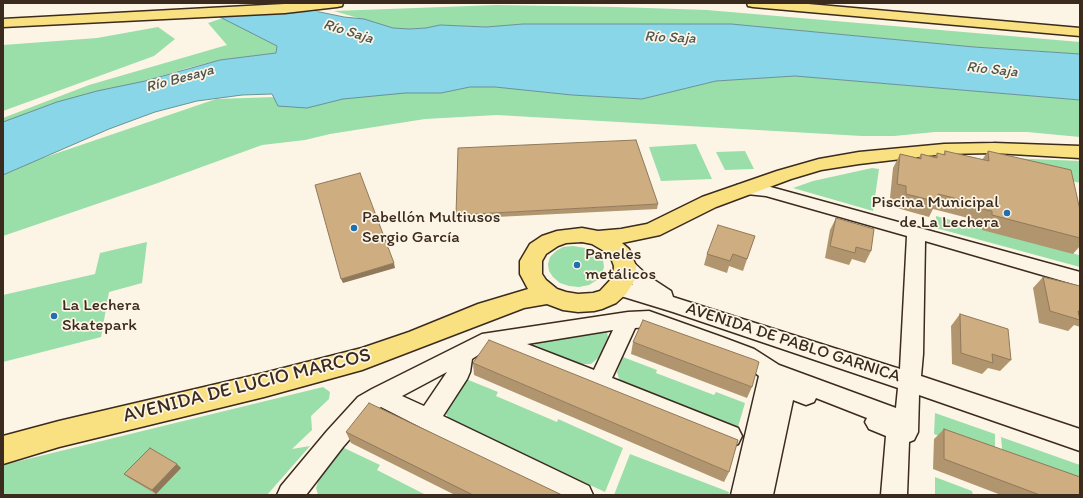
<!DOCTYPE html>
<html>
<head>
<meta charset="utf-8">
<style>
	body { margin:0 }
	#map { position:relative; width:1083px; height:498px; overflow:hidden; background:#fcf5e5; font-family:Itim,sans-serif }
	canvas { display:block }
	.frame { position:absolute; inset:0; border:4px solid #3b2a1e; pointer-events:none }
</style>
</head>
<body>
<div id="map">
<canvas width="1083" height="498"></canvas>
<div class="frame"></div>
</div>
<script>
const g = document.querySelector('canvas').getContext('2d');
g.lineJoin = 'round';
function fillPath(path, color) { g.fillStyle = color; g.fill(path, 'evenodd'); }
const shape = rows => new Path2D(rows.map(r => 'M' + r).join(''));
function trace(path, color, width, dash) { g.strokeStyle = color; g.lineWidth = width; g.lineCap = dash ? 'butt' : 'round'; g.setLineDash(dash || []); g.stroke(path); }
function write(font, color, halo, rows, align = 'center') {
  g.font = font + ' Itim,sans-serif'; g.lineWidth = 3.5; g.setLineDash([]); g.textBaseline = 'middle'; g.strokeStyle = halo; g.fillStyle = color; for (const [text, x, y, turn = 0] of rows) {
    g.save(); g.translate(x, y); g.rotate((+turn || 0) * Math.PI / 180); g.textAlign = isNaN(turn) ? turn : align; if (halo) g.strokeText(text, 0, 0); g.fillText(text, 0, 0); g.restore();
  }
}
const green = shape([
	[496,5,617,7,707,10,1080,42,1080,54,974,47,731,24,523,24,486,27,440,25,426,28,410,29,393,28,334,11],
	[223,18,277,46,276,53,220,60,188,68,145,81,3,129,3,118,89,85,227,45,208,23],
	[158,27,175,39,154,56,3,111,3,45,97,38],
	[795,76,1080,100,1080,137,1027,132,935,132,894,136,862,136,497,115,425,119,330,134,305,140,262,145,155,184,3,236,3,175,31,162,216,99,424,92,441,93,470,87,495,87,572,95,642,99,716,81],
	[696,144,712,179,661,181,649,147],
	[745,151,754,169,725,170,716,152],
	[1008,158,1080,161,1080,183,989,161,942,160],
	[872,168,879,169,873,211,793,188,813,181],
	[936,216,1079,255,1080,267,936,228],
	[147,242,142,283,109,292,101,337,3,362,3,295,95,274,100,253],
	[573,246,591,249,598,254,603,260,604,267,602,274,597,280,589,285,579,287,569,286,560,283,553,277,549,271,548,264,550,257,556,251,563,247],
	[605,331,607,332,608,337,598,358,591,364,580,364,535,345,536,341],
	[623,357,657,370,656,373,714,395,716,392,745,403,738,427,622,381,619,379,617,372],
	[466,379,498,392,496,396,557,422,558,419,623,448,605,492,450,420,446,414,446,411],
	[323,387,330,392,329,399,311,416,312,430,292,449,310,446,267,495,3,495,3,465],
	[935,413,995,434,995,456,934,434],
	[1001,437,1080,465,1080,487,1003,459],
	[342,447,380,465,377,470,426,495,318,495,316,488,319,479],
	[630,454,729,492,728,495,614,495],
	[935,477,972,491,973,495,935,495]
]);
const water = shape([
	[310,10,344,17,364,19,393,28,410,29,426,28,440,25,486,27,523,24,731,24,974,47,1080,54,1080,100,795,76,716,81,642,99,572,95,495,87,470,87,441,93,405,93,343,99,307,108,278,106,272,94,242,95,197,101,155,112,109,129,3,175,3,122,57,102,97,91,145,81,220,60,276,53,277,46,216,15,310,10]
]);
const pier = shape([
	[198,3,294,3,323,11,215,17]
]);
const street = shape([
	[743,184,767,186,1080,272,1080,286,925,241,923,354,921,376,1080,429,1080,451,919,395,918,432,914,440,909,442,907,495,881,495,886,436,869,429,865,422,867,418,816,398,814,402,806,405,793,400,773,495,731,495,759,376,740,361,648,327,635,328,612,378,738,428,742,436,738,444,730,447,722,444,495,349,486,350,472,359,470,372,467,379,443,416,589,486,593,495,553,495,381,407,374,411,343,447,306,495,277,495,281,486,327,431,358,397,372,389,482,334,628,312,649,311,722,337,754,349,779,365,896,408,898,388,673,312,611,293,608,288,611,283,618,281,633,285,618,271,616,266,618,261,625,259,632,261,648,276,671,291,673,297,900,369,907,236,766,196,737,193,735,189,737,185,743,184],
	[613,330,594,370,527,344,613,330],
	[447,372,424,406,402,396,447,372]
]);
const primary = shape([
	[994,143,1080,146,1080,158,994,153,944,154,859,164,821,170,791,179,716,207,660,235,622,243,629,249,636,266,636,278,626,294,616,303,602,309,594,311,578,312,563,310,547,304,524,308,362,370,264,397,59,447,3,464,3,436,59,421,264,373,362,348,409,332,478,304,528,289,520,274,520,261,530,244,542,236,557,231,582,228,598,231,621,229,647,224,702,197,777,171,819,159,859,152,944,144,994,143],
	[582,242,592,244,604,251,611,258,614,266,613,277,600,291,593,293,578,294,566,292,557,289,546,280,542,274,542,261,546,254,558,246,566,243,582,242]
]);
const highway = shape([
	[303,3,343,3,342,6,337,7,285,13,3,27,3,19,303,3],
	[747,3,797,3,1080,28,1080,36,753,7,748,6,747,3]
]);
const wall = shape([
	[945,151,982,160,988,151,1080,210,1080,246,1073,254,982,230,982,226,972,223,972,219,933,209,929,217,897,208,898,201,890,198,893,168,900,154,919,158,921,154,935,157,937,153,943,155],
	[658,204,657,209,456,219,456,215],
	[836,218,871,251,865,263,852,259,849,265,825,258,830,230],
	[755,236,743,271,729,266,727,273,704,265,707,254],
	[1043,277,1080,286,1080,327,1074,325,1068,331,1039,323,1033,288],
	[960,314,1011,360,1000,371,988,368,982,374,952,364,951,326],
	[633,342,752,387,747,398,631,354],
	[473,363,729,472,724,482,474,375],
	[944,429,1080,495,1001,495,933,469,934,439],
	[346,432,562,495,455,495,351,443],
	[181,468,156,494,129,478,124,474]
]);
const shadedWall = shape([
	[394,263,395,268,343,283,341,279],
	[177,464,181,468,156,494,152,490]
]);
const building = shape([
	[636,140,658,204,456,215,458,148,636,140],
	[945,151,989,161,988,151,1071,170,1080,210,1080,238,992,215,992,211,982,209,982,205,938,194,938,202,906,194,906,186,897,184,900,154,921,159,921,154,937,158,937,153,945,155,945,151],
	[360,173,394,263,341,279,315,185,360,173],
	[836,218,874,229,871,251,856,247,855,253,830,246,836,218],
	[718,225,755,236,747,259,733,254,730,261,707,254,718,225],
	[1043,277,1080,286,1080,312,1078,311,1080,320,1050,311,1043,277],
	[960,314,1008,329,1011,360,992,354,993,363,961,353,960,314],
	[643,320,755,360,759,362,752,387,633,342,643,320],
	[489,340,738,440,729,472,473,363,489,340],
	[369,403,562,495,473,495,346,432,369,403],
	[944,429,1080,477,1080,495,1040,495,944,459,944,429],
	[150,448,177,464,152,490,124,474,150,448]
]);
const markers = [
	[1007,213,4,"#1f6fb2"],
	[354,228,4,"#1f6fb2"],
	[577,265,4,"#1f6fb2"],
	[54,316,4,"#1f6fb2"]
];
const farWaternames = [
	["Río Saja",348,32,17],
	["Río Saja",670,38,2],
	["Río Saja",992,70,6],
	["Río Besaya",180,79,-15]
];
const poiNames = [
	["Piscina Municipal",999,203,"right"],
	["de La Lechera",999,223,"right"],
	["Pabellón Multiusos",362,218],
	["Sergio García",362,238],
	["Paneles",585,255],
	["metálicos",585,275],
	["La Lechera",62,306],
	["Skatepark",62,326]
];
const streetNames = [
	["AVENIDA DE PABLO GARNICA",793,343,18]
];
const nearStreetnames = [
	["AVENIDA DE LUCIO MARCOS",247,386,-14]
];
fillPath(green, '#9adeaa');
fillPath(water, '#89d6e8');
trace(water, '#6a9197', 1);
fillPath(pier, '#fcf5e5');
trace(street, '#3b2a1e', 3);
trace(primary, '#3b2a1e', 3);
trace(highway, '#3b2a1e', 3);
fillPath(street, '#fcf5e5');
fillPath(primary, '#f9e181');
fillPath(highway, '#f9e181');
fillPath(wall, '#b1956f');
fillPath(shadedWall, '#90795a');
fillPath(building, '#cead81');
trace(building, '#90795a', 1);
for (const [x, y, r, color] of markers) { const dot = new Path2D(); dot.arc(x, y, r, 0, 2 * Math.PI); g.fillStyle = color; g.fill(dot); trace(dot, '#fcf5e5', 1.5); }
write('italic 15px', '#4e5550', '#fcf5e5', farWaternames);
write('17px', '#3b2a1e', '#fcf5e5', poiNames, 'left');
write('17px', '#3b2a1e', '#fcf5e5', streetNames);
write('20px', '#3b2a1e', '#fcf5e5', nearStreetnames);
</script>
</body>
</html>
